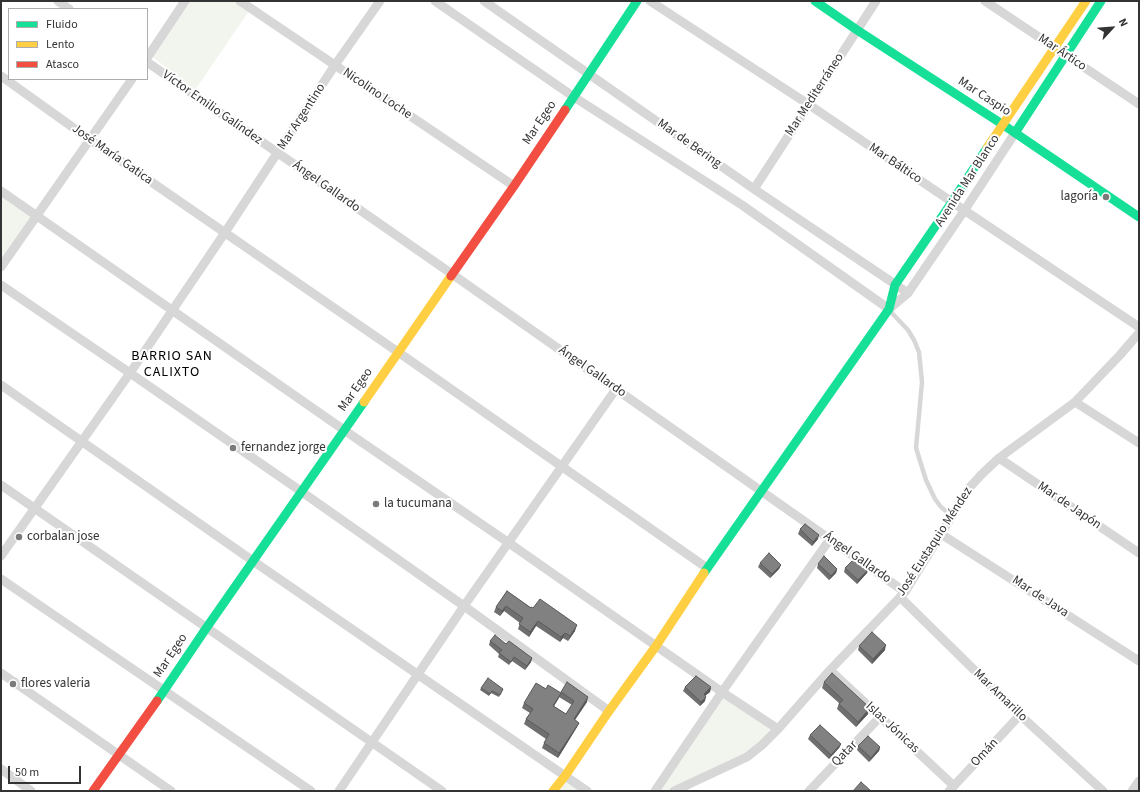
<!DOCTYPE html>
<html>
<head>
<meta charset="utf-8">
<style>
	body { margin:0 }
	#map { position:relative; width:1140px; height:792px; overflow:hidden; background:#fff; font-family:"Source Sans 3",sans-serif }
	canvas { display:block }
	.frame { position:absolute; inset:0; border:2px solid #333; pointer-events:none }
	.legend { position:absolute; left:8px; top:8px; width:140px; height:72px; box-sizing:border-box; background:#fff; border:1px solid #adadad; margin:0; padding:5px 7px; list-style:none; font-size:12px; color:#333 }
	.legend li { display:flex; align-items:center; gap:8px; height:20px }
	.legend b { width:20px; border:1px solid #adadad }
	.north { position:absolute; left:1092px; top:8px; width:40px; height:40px; -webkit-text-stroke:3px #fff; paint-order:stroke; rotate:64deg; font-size:11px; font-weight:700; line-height:16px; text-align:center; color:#333 }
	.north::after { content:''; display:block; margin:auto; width:14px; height:18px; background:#333; clip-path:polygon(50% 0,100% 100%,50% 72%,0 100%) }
	.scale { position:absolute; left:8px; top:766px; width:73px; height:18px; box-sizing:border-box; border:2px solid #333; border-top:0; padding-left:5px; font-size:12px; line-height:14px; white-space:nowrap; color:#333; -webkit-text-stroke:3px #fff; paint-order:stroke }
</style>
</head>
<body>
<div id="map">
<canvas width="1140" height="792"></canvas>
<div class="frame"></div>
<ul class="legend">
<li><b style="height:5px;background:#16e098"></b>Fluido</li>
<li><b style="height:5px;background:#ffcf43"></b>Lento</li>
<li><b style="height:5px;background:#f24e42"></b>Atasco</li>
</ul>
<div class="north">N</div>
<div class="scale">50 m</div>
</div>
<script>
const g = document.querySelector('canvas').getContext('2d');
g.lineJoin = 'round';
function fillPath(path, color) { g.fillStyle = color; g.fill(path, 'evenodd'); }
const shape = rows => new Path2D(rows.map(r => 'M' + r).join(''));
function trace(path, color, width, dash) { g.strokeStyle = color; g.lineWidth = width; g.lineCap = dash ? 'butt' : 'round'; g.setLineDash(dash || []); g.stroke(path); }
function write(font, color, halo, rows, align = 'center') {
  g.font = font + ' "Source Sans 3",sans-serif'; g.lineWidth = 4; g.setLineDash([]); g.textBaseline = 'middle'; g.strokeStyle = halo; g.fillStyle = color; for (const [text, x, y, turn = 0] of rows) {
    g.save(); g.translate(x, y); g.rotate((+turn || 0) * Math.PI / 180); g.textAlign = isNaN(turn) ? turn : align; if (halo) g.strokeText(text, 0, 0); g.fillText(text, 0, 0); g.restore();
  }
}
const green = shape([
	[186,1,234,1,249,11,195,90,149,54],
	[1,193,34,216,1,266],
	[722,694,777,729,753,752,673,791,656,791],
	[566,778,584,791,554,791]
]);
const lane = shape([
	[890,311,908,330,914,340,919,352,922,382,916,448,926,480,935,499,941,507,952,516]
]);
const street = shape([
	[58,1,69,9],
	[240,1,514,186],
	[435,1,574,97,742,205,889,309,908,293,964,211,1015,133],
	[484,1,754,189,908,293],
	[650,1,808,104,952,202,1139,327],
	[985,1,1139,104],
	[147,58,185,1],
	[147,62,452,274,905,592],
	[1,76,89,139,398,352,707,568],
	[754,189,876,1],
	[1,191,344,430,509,543,722,692,778,729],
	[1,267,132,79],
	[1,285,130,373,302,492,464,606,609,711],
	[1,385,253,561,587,791],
	[1075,402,1139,443],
	[999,458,1139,553],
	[1,485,442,791],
	[941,534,1139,661],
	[1,556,130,373,224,234,335,65,380,1],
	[1,579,311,791],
	[900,597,1020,715,1103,791],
	[830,670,954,786],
	[1,673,171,791],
	[1,769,31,791],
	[339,791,464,606,616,389],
	[655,791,722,692,830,539],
	[674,791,747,757,762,745,778,729,830,670,905,592,970,487,981,475,999,458,1075,402,1120,355,1139,333],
	[809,791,880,717],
	[949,791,1020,715],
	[1132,791,1139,781]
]);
const fast = shape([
	[815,1,857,30,1002,124,1139,217],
	[565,110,637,1],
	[1015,133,1101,1],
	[704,573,889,309,895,285,952,202,987,148],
	[157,701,207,627,364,402]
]);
const slow = shape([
	[987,148,1086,1],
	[364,402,451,276],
	[553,791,565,776,609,711,656,646,704,573]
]);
const jam = shape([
	[451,276,514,186,565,110],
	[93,791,157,701]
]);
const wall = shape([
	[800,529,818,539,812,546,798,534],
	[760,563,781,565,779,569,770,578,758,567],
	[818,564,837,569,836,573,829,580,817,568],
	[845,568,867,573,857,584,844,572],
	[507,591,531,608,575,631,568,641,563,638,560,642,536,626,529,637,518,629,520,623,504,611,500,616,494,612,496,607],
	[490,641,506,644,532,658,531,662,525,670,512,661,509,665,498,657,499,654,489,645],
	[859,646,885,650,872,664,858,650],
	[824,682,868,714,856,727,837,709,839,703,822,688],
	[685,687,711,687,710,692,705,696,705,701,700,706,683,691],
	[481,688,503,689,499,697,491,693,489,696,480,690],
	[546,689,560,693,561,692,587,702,575,720,579,723,577,727,558,758,542,748,544,743,546,739,524,724,526,719,530,713,522,708,524,703],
	[559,697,572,705,566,714,554,706],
	[810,735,841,744,839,748,829,759,808,739],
	[858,746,880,747,879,751,869,762,857,750]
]);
const shadedWall = shape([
	[819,535,818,539,812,546,813,542],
	[781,565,779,569,770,578,772,574],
	[837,569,836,573,829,580,831,576],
	[869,569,867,573,857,584,858,580],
	[506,606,504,611,500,616,502,611],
	[538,621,536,626,529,637,530,632],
	[577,625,575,631,568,641,570,636],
	[565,633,563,638,560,642,561,637],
	[886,645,885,650,872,664,873,659],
	[532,658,531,662,525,670,527,666],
	[711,687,710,692,702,698,704,694],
	[561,693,559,698,551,711,553,706],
	[588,697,587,702,572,724,574,719],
	[706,697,705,701,700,706,701,702],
	[870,708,868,714,856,727,858,722],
	[579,723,577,727,558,758,559,753],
	[841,744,839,748,829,759,831,755],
	[880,747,879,751,869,762,871,758]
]);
const building = shape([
	[805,524,819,535,813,542,800,529,805,524],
	[769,553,781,565,772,574,760,563,769,553],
	[824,556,837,569,831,576,818,564,824,556],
	[854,559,869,569,858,580,845,568,854,559],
	[507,591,531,608,531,607,533,608,540,599,577,625,570,636,565,633,561,637,538,621,530,632,519,624,523,618,506,606,502,611,496,607,507,591],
	[872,632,886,645,873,659,859,646,872,632],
	[495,635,506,644,509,641,532,658,527,666,514,657,511,662,499,653,502,650,490,641,495,635],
	[832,673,870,708,858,722,839,704,843,700,824,682,832,673],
	[696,676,711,687,704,694,706,697,701,702,685,687,696,676],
	[488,678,503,689,500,695,492,691,490,694,481,688,488,678],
	[567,682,588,697,574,719,579,723,559,753,544,743,549,734,526,719,533,709,524,703,536,683,546,689,548,685,561,693,553,706,566,714,574,701,561,692,567,682],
	[820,725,841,744,831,755,810,735,820,725],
	[868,736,880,747,871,758,858,746,868,736],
	[861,782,871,791,853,791,861,782]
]);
const markers = [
	[1106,197,4,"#7a7a7a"],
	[233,448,4,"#7a7a7a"],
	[376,504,4,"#7a7a7a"],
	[19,537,4,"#7a7a7a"],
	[13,684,4,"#7a7a7a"]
];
const streetNames = [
	["Mar Ártico",1062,53,34],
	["Nicolino Loche",377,94,34],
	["Mar Mediterráneo",815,95,-57],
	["Mar Caspio",984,97,33],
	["Víctor Emilio Galíndez",212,108,35],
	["Mar Argentino",302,117,-57],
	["Mar Egeo",540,123,-56],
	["Mar de Bering",689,144,35],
	["José María Gatica",112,155,35],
	["Mar Báltico",895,164,34],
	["Avenida Mar Blanco",968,181,-57],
	["Ángel Gallardo",326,187,35],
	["Ángel Gallardo",592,372,35],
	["Mar Egeo",356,390,-55],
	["Mar de Japón",1069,506,34],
	["José Eustaquio Méndez",935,542,-57],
	["Ángel Gallardo",857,558,35],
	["Mar de Java",1040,597,33],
	["Mar Egeo",171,656,-56],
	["Mar Amarillo",1000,696,44],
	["Islas Jónicas",892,728,43],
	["Omán",985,753,-47],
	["Qatar",845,754,-46]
];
const poiNames = [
	["lagoría",1098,197,"right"],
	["fernandez jorge",241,448],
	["la tucumana",384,504],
	["corbalan jose",27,537],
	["flores valeria",21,684]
];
const neighbourhoodNames = [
	["BARRIO SAN",172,357],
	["CALIXTO",172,373]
];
fillPath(green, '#f1f5ed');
trace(lane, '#d7d7d7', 4.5);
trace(street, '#d7d7d7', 9);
trace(fast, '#16e098', 9);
trace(slow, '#ffcf43', 9);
trace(jam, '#f24e42', 9);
fillPath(wall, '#6f6f6f');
fillPath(shadedWall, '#5a5a5a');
fillPath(building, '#818181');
trace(building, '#5a5a5a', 1);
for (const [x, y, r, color] of markers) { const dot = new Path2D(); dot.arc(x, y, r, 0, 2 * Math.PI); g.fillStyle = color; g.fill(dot); trace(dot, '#fff', 1.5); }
write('13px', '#333', '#fff', streetNames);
write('13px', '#333', '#fff', poiNames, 'left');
g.letterSpacing = '1px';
write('14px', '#000', '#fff', neighbourhoodNames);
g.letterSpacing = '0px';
</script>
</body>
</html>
